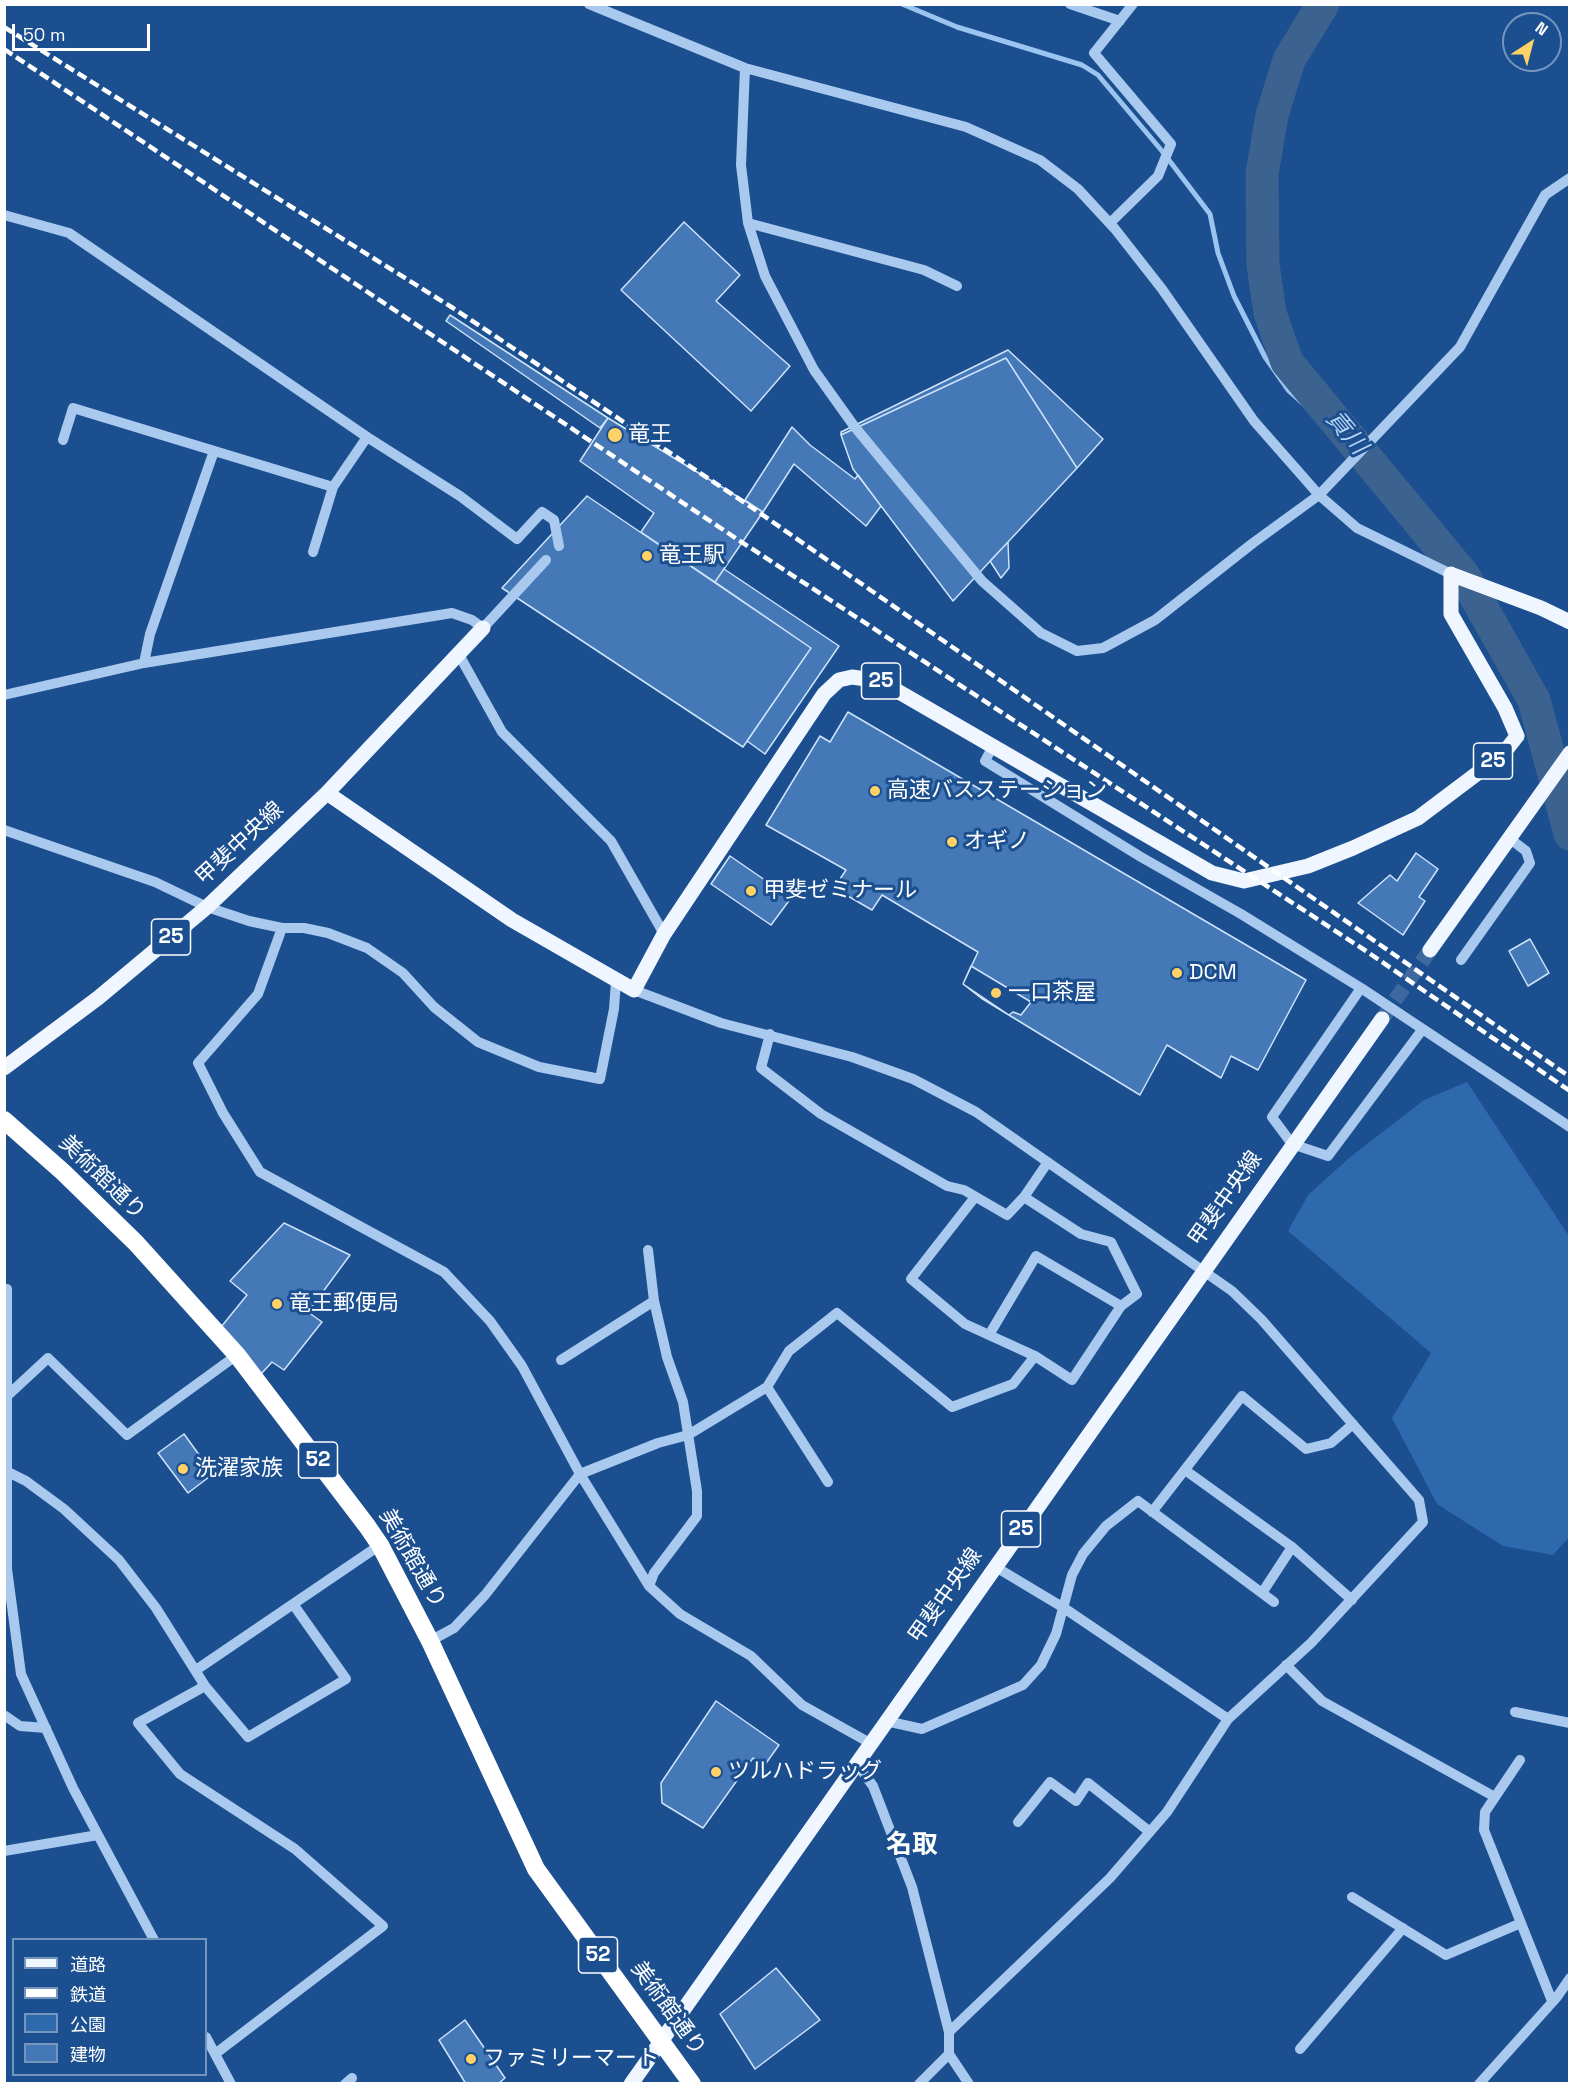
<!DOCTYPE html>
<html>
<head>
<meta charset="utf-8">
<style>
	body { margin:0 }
	#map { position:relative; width:1574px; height:2088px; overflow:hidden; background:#1b4f8f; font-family:"Space Grotesk","Noto Sans JP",sans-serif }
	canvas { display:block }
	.frame { position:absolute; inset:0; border:6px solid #fff; pointer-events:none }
	.legend { position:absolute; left:12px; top:1938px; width:195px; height:138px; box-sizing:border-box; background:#1b4f8f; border:2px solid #7695bc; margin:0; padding:8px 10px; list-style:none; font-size:18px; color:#fff }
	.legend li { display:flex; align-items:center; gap:12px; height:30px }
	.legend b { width:30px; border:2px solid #7695bc }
	.north { position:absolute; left:1502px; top:12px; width:60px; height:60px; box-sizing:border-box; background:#1b4f8f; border:2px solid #7695bc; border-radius:50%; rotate:36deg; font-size:16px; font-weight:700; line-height:24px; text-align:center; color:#fff }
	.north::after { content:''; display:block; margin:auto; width:21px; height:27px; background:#ffd166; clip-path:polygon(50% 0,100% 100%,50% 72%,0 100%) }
	.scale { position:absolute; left:12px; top:24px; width:138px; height:27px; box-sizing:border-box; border:3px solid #fff; border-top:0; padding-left:8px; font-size:18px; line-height:21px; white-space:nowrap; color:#fff; -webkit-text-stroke:4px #1b4f8f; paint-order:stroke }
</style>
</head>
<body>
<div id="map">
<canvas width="1574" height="2088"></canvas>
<div class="frame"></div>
<ul class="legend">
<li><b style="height:8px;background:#f0f6ff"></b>道路</li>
<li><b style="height:8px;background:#fff"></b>鉄道</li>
<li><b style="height:16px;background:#2e69ad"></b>公園</li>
<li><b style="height:16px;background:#4478b7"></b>建物</li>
</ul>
<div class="north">N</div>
<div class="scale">50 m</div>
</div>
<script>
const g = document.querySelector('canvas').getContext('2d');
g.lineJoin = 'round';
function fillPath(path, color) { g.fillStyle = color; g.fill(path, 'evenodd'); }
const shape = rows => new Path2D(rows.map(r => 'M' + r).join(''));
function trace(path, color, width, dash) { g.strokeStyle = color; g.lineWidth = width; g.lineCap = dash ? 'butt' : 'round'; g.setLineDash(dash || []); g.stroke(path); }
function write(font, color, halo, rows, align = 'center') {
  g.font = font + ' "Space Grotesk","Noto Sans JP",sans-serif'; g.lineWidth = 6; g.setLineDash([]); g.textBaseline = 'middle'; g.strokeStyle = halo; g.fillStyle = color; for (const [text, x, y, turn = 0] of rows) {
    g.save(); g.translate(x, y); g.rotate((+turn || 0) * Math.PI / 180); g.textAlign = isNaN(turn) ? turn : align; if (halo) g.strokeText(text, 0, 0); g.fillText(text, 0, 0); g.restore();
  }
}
const green = shape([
	[1467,1082,1569,1236,1570,1536,1553,1555,1503,1546,1437,1504,1392,1418,1431,1353,1288,1231,1308,1195,1349,1158,1424,1100]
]);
const stream = shape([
	[902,4,957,27,1082,65,1098,75,1162,151,1210,214,1218,253,1234,296,1265,357,1289,391,1367,461]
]);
const river = shape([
	[1323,4,1289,60,1272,115,1262,174,1263,265,1270,313,1287,362,1464,576,1534,700,1570,834]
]);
const building = shape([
	[684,222,740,275,716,301,790,366,751,411,621,290,684,222],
	[450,315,608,418,600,428,446,321,450,315],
	[1008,350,1103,439,1077,468,1006,358,841,435,841,432,1008,350],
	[1006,358,1077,468,953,601,853,469,841,435,1006,358],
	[608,418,763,512,715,582,641,532,654,513,580,461,608,418],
	[792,427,810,445,855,479,858,475,881,506,866,526,794,464,763,512,745,500,792,427],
	[587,496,811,648,743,747,502,588,587,496],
	[1008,542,1009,568,1001,578,990,561,1008,542],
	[724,569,839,646,765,754,747,741,811,648,715,582,724,569],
	[848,712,1306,980,1258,1070,1231,1056,1221,1078,1167,1045,1140,1095,981,998,963,984,978,952,882,895,872,910,834,888,846,870,766,825,820,736,830,742,848,712],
	[1416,853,1438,869,1419,897,1425,901,1403,935,1358,903,1390,875,1397,881,1416,853],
	[730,856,791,898,771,925,711,884,730,856],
	[1530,939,1549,973,1528,986,1509,951,1530,939],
	[971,966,1031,1002,1021,1015,1013,1012,1009,1015,963,984,971,966],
	[284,1223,350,1255,308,1312,322,1322,284,1370,272,1362,261,1374,221,1327,247,1295,230,1281,284,1223],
	[184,1434,213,1474,188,1493,158,1453,184,1434],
	[716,1701,779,1745,764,1766,753,1758,703,1828,662,1803,661,1783,716,1701],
	[776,1968,820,2020,755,2069,720,2014,776,1968],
	[465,2020,505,2078,498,2084,466,2084,439,2040,465,2020]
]);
const majorTunnel = shape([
	[1382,1019,1430,950]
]);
const minor = shape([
	[589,4,745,68,966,127,1040,160,1078,189,1115,229,1162,289,1254,421,1319,495,1357,528,1453,575],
	[1070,4,1120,21],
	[745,68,741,165,748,223,765,276,814,370,854,426,982,581,1041,633,1077,651,1103,648,1155,620,1253,543,1319,495,1460,347,1545,195,1570,178],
	[4,215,69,233,367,437,460,496,517,539,542,512,554,520,559,546],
	[748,223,924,270,957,286],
	[1110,223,1158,176,1171,144,1094,53,1133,4],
	[63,440,73,408,333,487,367,437],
	[313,552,333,487],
	[458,653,502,732,611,841,664,934],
	[144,663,150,634,214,451],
	[4,695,144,663,452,613,472,620,483,628,546,560],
	[993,746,985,761,1141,857,1241,914,1361,988,1570,1127],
	[4,830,155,882,207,907,249,921,282,928,304,928,328,933,367,948,403,973,434,1007,478,1042,539,1067,600,1079,614,1009,616,981],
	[282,928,258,994,198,1063,223,1113,260,1172,444,1272,490,1321,522,1366,580,1474,649,1586,680,1614,751,1656,802,1705,870,1743],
	[1461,960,1530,863,1526,851,1509,838],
	[1361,988,1272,1117,1292,1144,1328,1156,1422,1030],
	[634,990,721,1023,852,1057,913,1079,976,1112,1232,1291,1261,1319,1419,1500,1423,1522,1311,1643,1228,1719,1167,1812,1110,1878,949,2032],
	[770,1034,761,1068,821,1114,947,1186,964,1190,1007,1215,1024,1197,1048,1162],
	[975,1197,911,1279,965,1324,1035,1356],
	[648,1250,654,1301,667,1357,683,1402,697,1491,697,1516,654,1573,649,1586],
	[7,1289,7,1569,21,1674,73,1788,154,1940],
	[989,1335,1036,1256,1121,1306],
	[561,1360,654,1301],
	[767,1387,828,1482],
	[6,1397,48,1358,127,1435,237,1355],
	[1185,1470,1292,1547,1352,1600],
	[6,1471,26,1481,64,1509,119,1560,156,1608,205,1686,138,1723,180,1774,295,1849,383,1926,215,2054],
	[1152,1512,1242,1396,1306,1449,1331,1443,1353,1424],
	[994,1566,1064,1608,1228,1719],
	[1262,1593,1292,1547],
	[430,1641,454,1628,485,1595,580,1474,658,1443,688,1435,767,1387,789,1351,837,1313,952,1407,1013,1384,1035,1356,1072,1380,1121,1306,1137,1294,1111,1242,1081,1234,1024,1197],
	[1286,1665,1322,1701,1495,1797],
	[196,1670,380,1545],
	[205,1686,248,1737,346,1679,293,1604],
	[1515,1712,1570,1723],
	[4,1715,20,1726,46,1728],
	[886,1721,922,1729,1023,1685,1041,1665,1056,1634,1072,1575,1083,1554,1106,1526,1138,1501,1274,1602],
	[1520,1760,1485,1812,1484,1830,1552,2001],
	[856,1763,873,1786,912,1887,949,2032,949,2054,969,2084],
	[1018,1822,1050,1782,1076,1801,1088,1783,1150,1832],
	[4,1851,98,1835],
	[1352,1897,1446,1955,1521,1923],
	[206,2037,231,2084],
	[1300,2049,1403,1928],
	[345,2084,352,2078],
	[919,2084,949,2054],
	[1479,2084,1557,1997,1570,1978]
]);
const major = shape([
	[1453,575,1541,608,1570,622],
	[327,793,512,920,634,990,664,934,824,694,839,680,852,677,880,681,1212,873,1244,881,1308,866,1353,848,1418,818,1503,754,1517,736,1505,708,1451,614,1451,574],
	[1430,950,1570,753],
	[4,1068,98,998,207,907,327,793,483,628],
	[631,2084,1382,1019]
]);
const highway = shape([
	[4,1120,63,1172,136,1243,237,1355,367,1526,380,1545,430,1641,536,1869,692,2084]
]);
const rail = shape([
	[4,27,453,308,754,509,1570,1077],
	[4,49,737,539,1366,951,1570,1091]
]);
const markers = [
	[615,435,8,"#ffd166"],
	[647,556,6,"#ffd166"],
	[875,791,6,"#ffd166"],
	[952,842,6,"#ffd166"],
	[751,891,6,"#ffd166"],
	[1177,973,6,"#ffd166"],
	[996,993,6,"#ffd166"],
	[277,1304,6,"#ffd166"],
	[183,1469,6,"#ffd166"],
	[716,1772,6,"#ffd166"],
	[471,2059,6,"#ffd166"]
];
const shields = [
	[881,681,39],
	[1493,761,39],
	[171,937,39],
	[318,1460,39],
	[1021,1529,39],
	[598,1955,39]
];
const shieldNames = [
	["25",881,681],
	["25",1493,761],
	["25",171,937],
	["52",318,1460],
	["25",1021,1529],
	["52",598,1955]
];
const poiNames = [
	["竜王",628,435],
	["竜王駅",659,556],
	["高速バスステーション",887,791],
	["オギノ",964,842],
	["甲斐ゼミナール",763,891],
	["DCM",1189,973],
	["一口茶屋",1008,993],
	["竜王郵便局",289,1304],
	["洗濯家族",195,1469],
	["ツルハドラッグ",728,1772],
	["ファミリーマート",483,2059]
];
const streetNames = [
	["甲斐中央線",240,844,-43],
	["美術館通り",102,1178,44],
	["甲斐中央線",1226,1199,-55],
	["美術館通り",412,1559,60],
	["甲斐中央線",946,1596,-55],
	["美術館通り",668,2009,54]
];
const waterNames = [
	["貢川",1346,433,50]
];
const quarterNames = [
	["名取",912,1846]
];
fillPath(green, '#2e69ad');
trace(stream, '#9cc4f0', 5);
trace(river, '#3c6290', 33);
fillPath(building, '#4478b7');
trace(building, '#cfe3fa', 1.5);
trace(majorTunnel, '#3d69a0', 15, [15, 8]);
trace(minor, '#a9c9ee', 10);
trace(major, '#f0f6ff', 15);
trace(highway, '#fff', 18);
trace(rail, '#fff', 4.5, [10, 4.5]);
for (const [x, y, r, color] of markers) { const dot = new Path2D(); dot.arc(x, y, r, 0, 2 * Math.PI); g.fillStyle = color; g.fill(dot); trace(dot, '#1b4f8f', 2); }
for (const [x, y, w] of shields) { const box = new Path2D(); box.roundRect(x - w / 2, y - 18, w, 36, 4.5); g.fillStyle = '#1b4f8f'; g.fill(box); trace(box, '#fff', 1.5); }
write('bold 21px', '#fff', null, shieldNames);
write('22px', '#fff', '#1b4f8f', poiNames, 'left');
write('22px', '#fff', '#1b4f8f', streetNames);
write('italic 24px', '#b5d3f5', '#1b4f8f', waterNames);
write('bold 26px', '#fff', '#1b4f8f', quarterNames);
</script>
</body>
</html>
